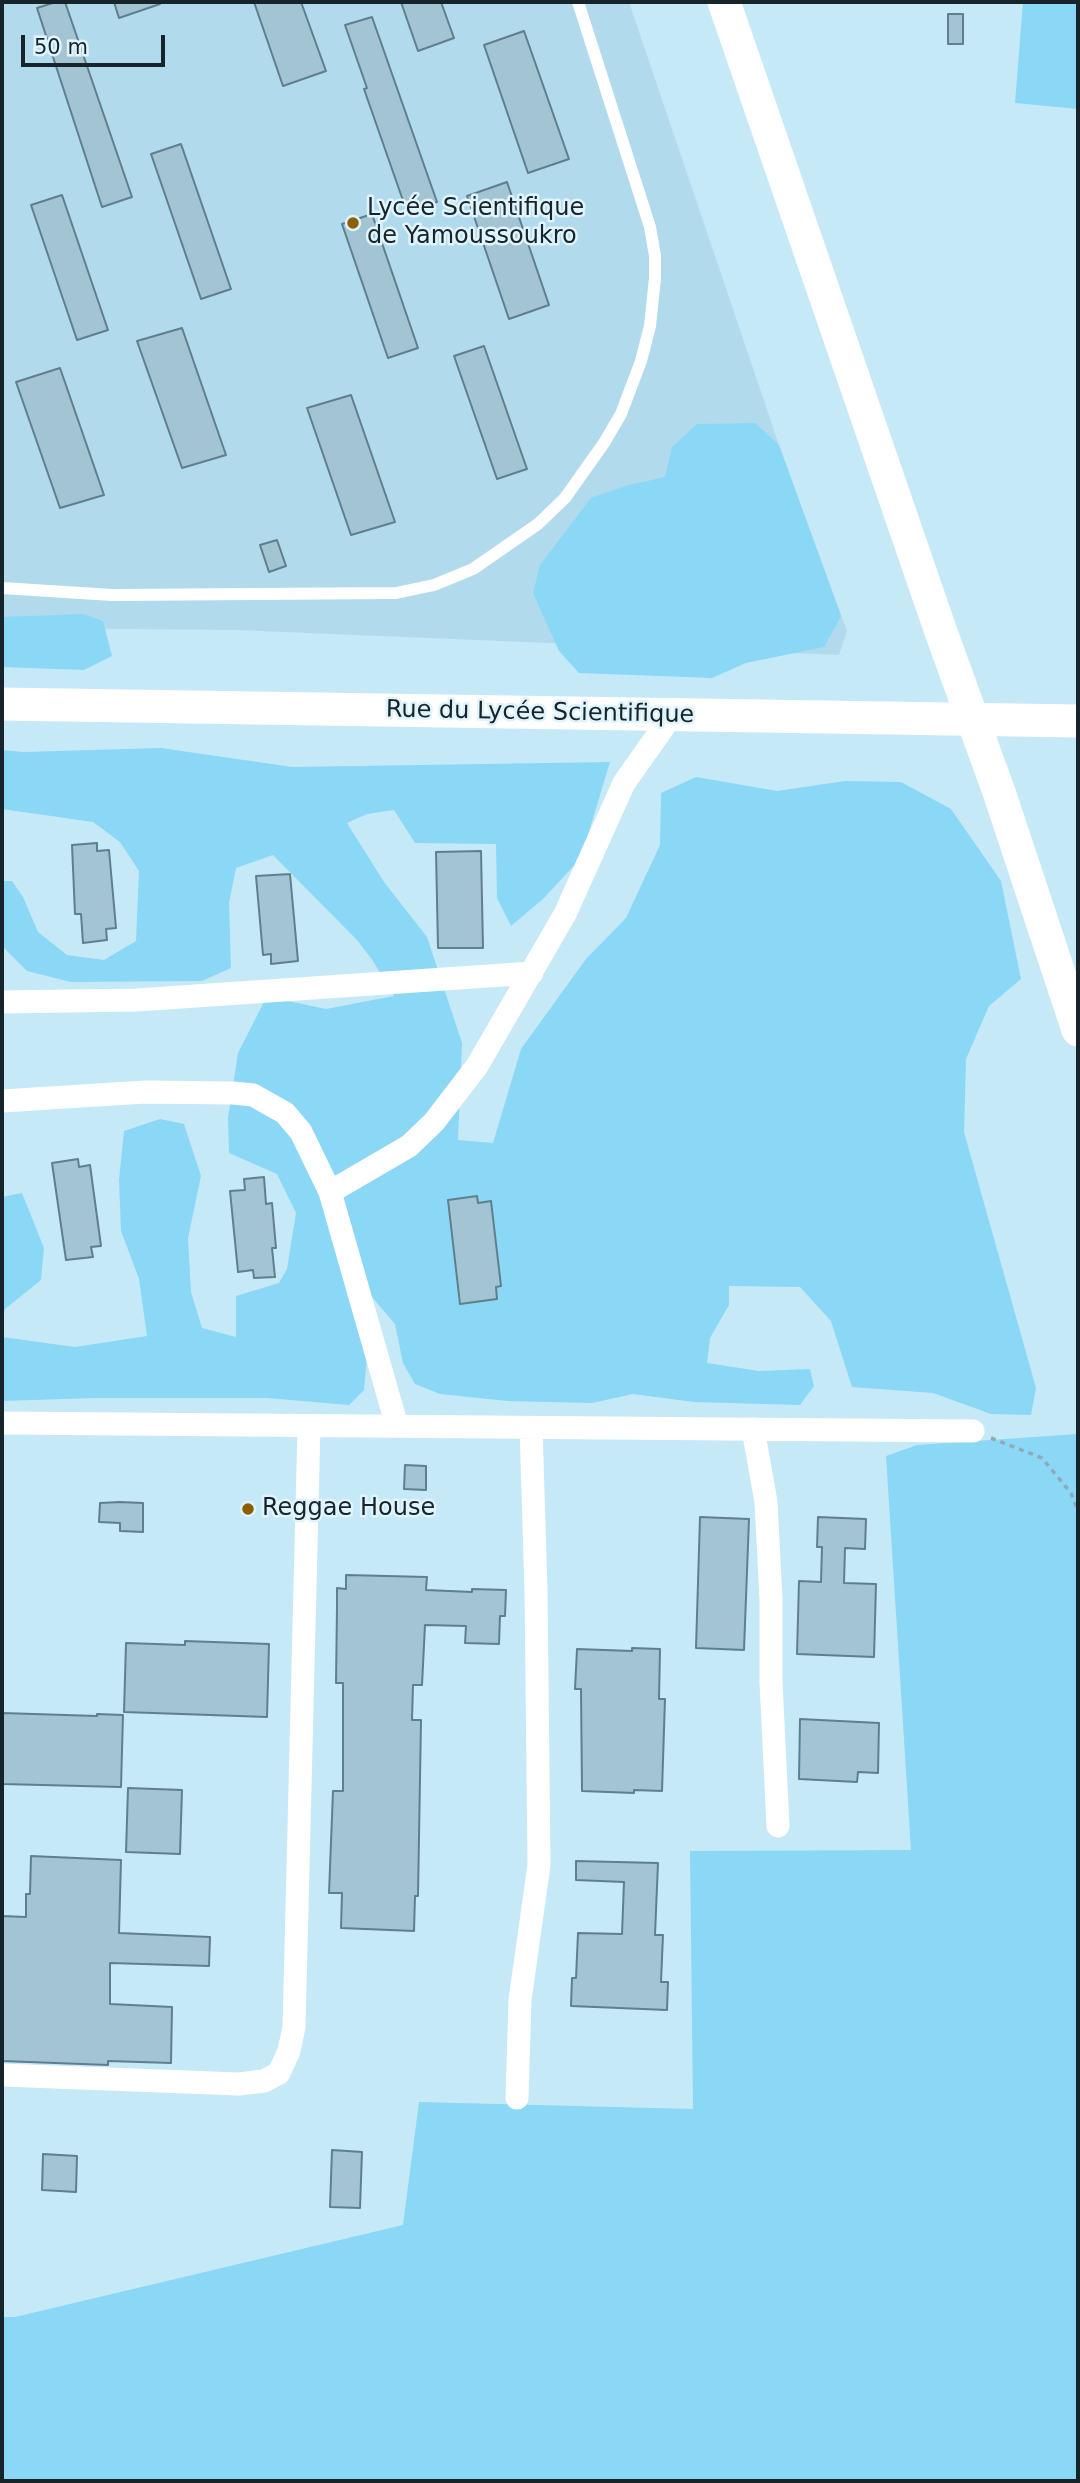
<!DOCTYPE html>
<html>
<head>
<meta charset="utf-8">
<style>
	body { margin:0 }
	#map { position:relative; width:1080px; height:2483px; overflow:hidden; background:#c6e9f8; font-family:"DejaVu Sans",sans-serif }
	canvas { display:block }
	.frame { position:absolute; inset:0; border:4px solid #172429; pointer-events:none }
	.scale { position:absolute; left:21px; top:35px; width:144px; height:32px; box-sizing:border-box; border:4px solid #172429; border-top:0; padding-left:9px; font-size:21px; line-height:24px; white-space:nowrap; color:#172429; -webkit-text-stroke:5px #dff4fd; paint-order:stroke }
</style>
</head>
<body>
<div id="map">
<canvas width="1080" height="2483"></canvas>
<div class="frame"></div>
<div class="scale">50 m</div>
</div>
<script>
const g = document.querySelector('canvas').getContext('2d');
g.lineJoin = 'round';
function fillPath(path, color) { g.fillStyle = color; g.fill(path, 'evenodd'); }
const shape = rows => new Path2D(rows.map(r => 'M' + r).join(''));
function trace(path, color, width, dash) { g.strokeStyle = color; g.lineWidth = width; g.lineCap = dash ? 'butt' : 'round'; g.setLineDash(dash || []); g.stroke(path); }
function write(font, color, halo, rows, align = 'center') {
  g.font = font + ' "DejaVu Sans",sans-serif'; g.lineWidth = 5; g.setLineDash([]); g.textBaseline = 'middle'; g.strokeStyle = halo; g.fillStyle = color; for (const [text, x, y, turn = 0] of rows) {
    g.save(); g.translate(x, y); g.rotate((+turn || 0) * Math.PI / 180); g.textAlign = isNaN(turn) ? turn : align; if (halo) g.strokeText(text, 0, 0); g.fillText(text, 0, 0); g.restore();
  }
}
const built = shape([
	[2,2,629,2,779,445,847,631,839,655,235,630,2,628]
]);
const green = shape([
	[1023,2,1078,2,1078,109,1015,103],
	[755,423,779,445,841,616,824,647,746,663,712,678,579,673,559,651,533,593,540,565,591,498,625,486,665,477,672,447,697,424],
	[83,614,103,621,112,656,84,670,2,667,2,617],
	[161,748,292,767,610,762,581,858,543,899,511,926,497,898,496,844,415,843,394,810,367,814,347,823,384,882,427,937,462,1043,458,1140,493,1143,521,1049,586,959,626,918,660,845,661,793,696,777,777,791,845,781,901,782,951,809,1001,881,1021,979,989,1006,966,1059,964,1132,1036,1388,1031,1415,991,1414,933,1393,852,1387,831,1321,800,1287,729,1286,729,1305,710,1338,707,1363,759,1371,810,1369,814,1386,800,1405,694,1402,633,1394,592,1403,507,1401,440,1394,415,1384,403,1363,395,1324,372,1297,354,1310,367,1357,364,1390,349,1405,267,1398,95,1398,2,1401,2,1337,75,1347,147,1336,139,1279,121,1231,119,1180,124,1131,160,1119,184,1124,201,1176,188,1238,191,1292,202,1328,236,1337,236,1296,279,1283,287,1269,296,1213,277,1174,229,1153,228,1118,238,1053,265,1000,278,999,326,1009,394,996,373,961,358,941,273,855,236,868,229,903,231,968,202,981,71,982,27,971,2,946,2,881,12,881,23,897,38,932,67,955,104,960,136,941,139,871,120,842,93,822,2,809,2,750,24,752],
	[22,1193,44,1248,41,1280,5,1309,2,1322,2,1197],
	[1078,1434,1078,2481,2,2481,2,2317,15,2317,403,2225,419,2102,693,2109,690,1851,911,1850,886,1456,917,1445]
]);
const building = shape([
	[56,2,65,2,132,197,102,207,37,8,56,2],
	[114,2,160,2,160,4,119,18,114,2],
	[254,2,301,2,326,71,283,86,254,2],
	[401,2,441,2,454,38,418,51,401,2],
	[948,14,963,14,963,44,948,44,948,14],
	[372,17,437,202,407,212,364,89,367,88,345,25,372,17],
	[524,31,569,159,528,173,484,45,524,31],
	[181,144,231,289,201,299,151,154,181,144],
	[507,182,549,305,509,319,467,196,507,182],
	[62,195,108,330,77,340,31,205,62,195],
	[372,214,418,348,388,358,342,224,372,214],
	[182,328,226,455,182,468,137,341,182,328],
	[484,346,527,469,497,479,454,356,484,346],
	[60,368,104,495,60,508,16,382,60,368],
	[351,395,395,522,351,535,307,408,351,395],
	[277,540,286,566,269,572,260,545,277,540],
	[97,843,97,851,109,850,116,928,106,929,107,940,83,943,81,914,75,914,72,845,97,843],
	[481,851,483,948,438,948,436,852,481,851],
	[290,874,298,961,271,964,271,954,263,955,256,876,290,874],
	[78,1159,79,1167,90,1165,101,1246,91,1247,93,1257,66,1260,52,1163,78,1159],
	[264,1177,266,1204,272,1203,276,1248,272,1248,275,1277,254,1278,253,1270,238,1272,230,1191,245,1190,244,1179,264,1177],
	[477,1196,478,1203,491,1201,501,1286,496,1287,497,1299,460,1304,448,1200,477,1196],
	[405,1465,426,1466,426,1490,404,1489,405,1465],
	[120,1502,143,1503,143,1532,120,1531,120,1523,99,1522,100,1503,120,1502],
	[700,1517,749,1519,744,1650,696,1648,700,1517],
	[818,1517,866,1519,865,1549,845,1548,844,1583,876,1584,874,1657,797,1654,799,1581,821,1582,822,1547,817,1547,818,1517],
	[346,1575,427,1577,426,1590,472,1592,472,1589,506,1590,505,1616,500,1616,499,1644,465,1643,466,1626,425,1625,422,1685,413,1685,412,1720,421,1720,418,1896,415,1896,414,1931,341,1928,342,1893,329,1893,333,1791,343,1791,343,1683,336,1683,337,1607,337,1588,346,1589,346,1575],
	[185,1641,269,1644,267,1717,124,1712,126,1643,185,1645,185,1641],
	[632,1648,660,1649,659,1699,665,1699,662,1791,634,1790,634,1793,582,1791,581,1689,575,1689,577,1649,632,1651,632,1648],
	[2,1713,97,1716,97,1714,123,1715,121,1787,2,1784,2,1713],
	[800,1719,879,1723,878,1773,858,1772,857,1782,799,1779,800,1719],
	[128,1788,182,1790,180,1854,126,1852,128,1788],
	[31,1856,121,1860,119,1933,210,1937,209,1966,110,1963,110,2004,172,2007,171,2063,108,2061,108,2065,2,2061,2,1916,26,1917,26,1894,30,1894,31,1856],
	[576,1861,658,1863,655,1935,663,1935,661,1982,668,1982,667,2010,571,2006,572,1978,576,1978,578,1933,622,1934,624,1882,576,1880,576,1861],
	[332,2150,362,2152,360,2208,330,2207,332,2150],
	[43,2154,77,2156,76,2192,42,2190,43,2154]
]);
const path = shape([
	[991,1438,1042,1458,1071,1493,1078,1511]
]);
const lane = shape([
	[2,588,112,595,396,593,434,585,473,569,538,524,565,498,604,443,621,414,641,361,650,326,655,278,655,256,650,227,578,2]
]);
const street = shape([
	[2,1002,137,1000,532,973],
	[2,1101,145,1092,233,1093,253,1095,285,1113,301,1132,330,1192,397,1426],
	[330,1192,409,1146,434,1122,477,1066,565,914,624,783,672,715],
	[2,1423,973,1431],
	[753,1429,766,1502,771,1599,771,1682,778,1826],
	[2,2075,239,2084,264,2081,279,2073,289,2051,294,2027,309,1426],
	[517,2098,520,2000,539,1865,536,1590,531,1428]
]);
const secondary = shape([
	[724,2,941,632,999,792,1078,1030],
	[2,704,1078,721]
]);
const markers = [
	[353,223,7,"#8c5f04"],
	[248,1509,7,"#8c5f04"]
];
const poiNames = [
	["Lycée Scientifique",367,209],
	["de Yamoussoukro",367,237],
	["Reggae House",262,1509]
];
const streetNames = [
	["Rue du Lycée Scientifique",540,713,1]
];
fillPath(built, '#b1dbed');
fillPath(green, '#8bd7f6');
fillPath(building, '#a2c4d3');
trace(building, '#5f7f8d', 2);
trace(path, '#8fabb7', 3.5, [5, 5]);
trace(lane, '#fff', 12);
trace(street, '#fff', 23);
trace(secondary, '#fff', 33);
for (const [x, y, r, color] of markers) { const dot = new Path2D(); dot.arc(x, y, r, 0, 2 * Math.PI); g.fillStyle = color; g.fill(dot); trace(dot, '#dff4fd', 2.5); }
write('24px', '#172429', '#dff4fd', poiNames, 'left');
write('24px', '#172429', '#dff4fd', streetNames);
</script>
</body>
</html>
